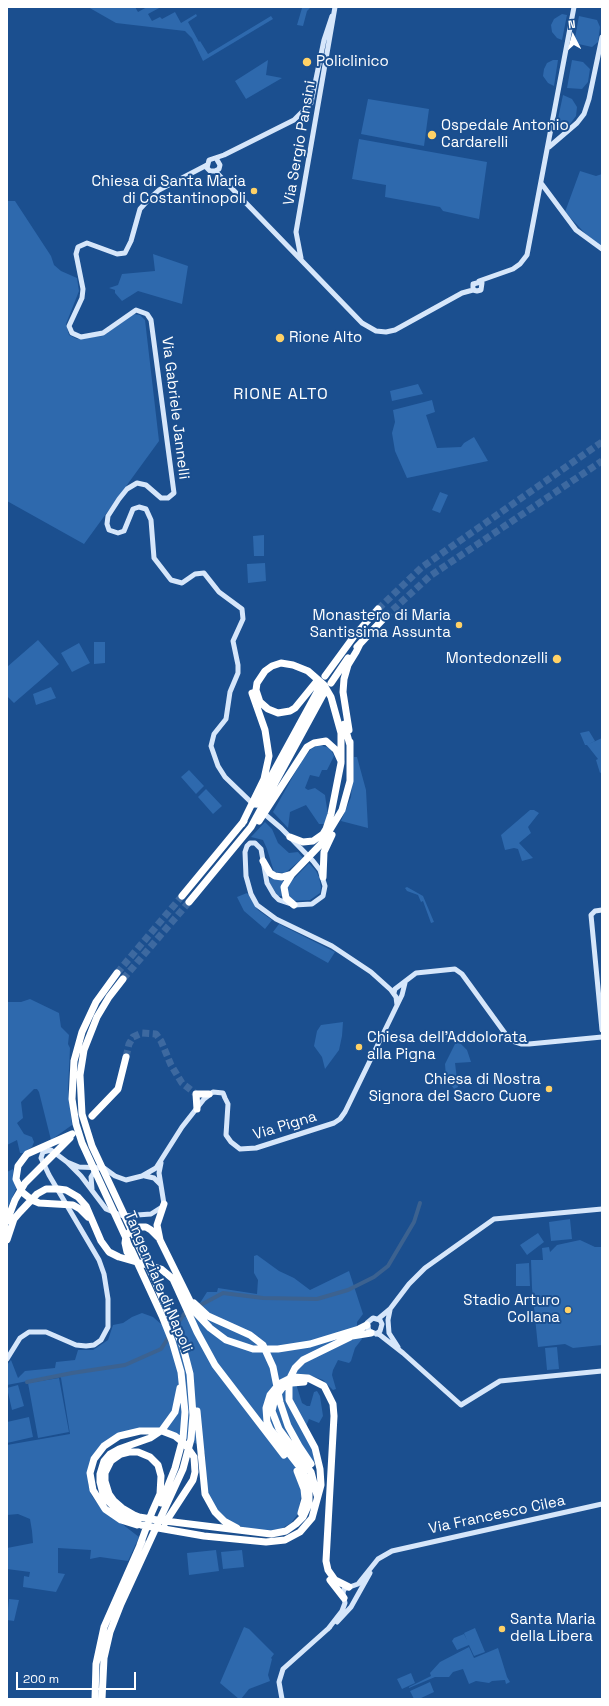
<!DOCTYPE html>
<html>
<head>
<meta charset="utf-8">
<style>
	body { margin:0 }
	#map { position:relative; width:609px; height:1706px; overflow:hidden; background:#1b4f8f; font-family:"Space Grotesk",sans-serif }
	canvas { display:block }
	.frame { position:absolute; inset:0; border:8px solid #fff; pointer-events:none }
	.north { position:absolute; left:553px; top:16px; width:40px; height:40px; -webkit-text-stroke:3px #1b4f8f; paint-order:stroke; rotate:354deg; font-size:11px; font-weight:700; line-height:16px; text-align:center; color:#fff }
	.north::after { content:''; display:block; margin:auto; width:14px; height:18px; background:#fff; clip-path:polygon(50% 0,100% 100%,50% 72%,0 100%) }
	.scale { position:absolute; left:16px; top:1672px; width:120px; height:18px; box-sizing:border-box; border:2px solid #fff; border-top:0; padding-left:5px; font-size:12px; line-height:14px; white-space:nowrap; color:#fff; -webkit-text-stroke:3px #1b4f8f; paint-order:stroke }
</style>
</head>
<body>
<div id="map">
<canvas width="609" height="1706"></canvas>
<div class="frame"></div>
<div class="north">N</div>
<div class="scale">200 m</div>
</div>
<script>
const g = document.querySelector('canvas').getContext('2d');
g.lineJoin = 'round';
function fillPath(path, color) { g.fillStyle = color; g.fill(path, 'evenodd'); }
const shape = rows => new Path2D(rows.map(r => 'M' + r).join(''));
function trace(path, color, width, dash) { g.strokeStyle = color; g.lineWidth = width; g.lineCap = dash ? 'butt' : 'round'; g.setLineDash(dash || []); g.stroke(path); }
function write(font, color, halo, rows, align = 'center') {
  g.font = font + ' "Space Grotesk",sans-serif'; g.lineWidth = 4; g.setLineDash([]); g.textBaseline = 'middle'; g.strokeStyle = halo; g.fillStyle = color; for (const [text, x, y, turn = 0] of rows) {
    g.save(); g.translate(x, y); g.rotate((+turn || 0) * Math.PI / 180); g.textAlign = isNaN(turn) ? turn : align; if (halo) g.strokeText(text, 0, 0); g.fillText(text, 0, 0); g.restore();
  }
}
const green = shape([
	[88,7,135,7,138,12,147,7,161,7,148,14,152,21,160,17,162,19,175,12,181,23,196,14,197,16,188,22,199,42,200,41,208,54,271,16,273,19,203,61,192,38,185,31,116,23],
	[298,7,311,7,307,11,303,26,297,25,302,8],
	[562,14,567,15,562,40,557,38,552,32,551,25,554,19],
	[579,16,597,20,600,27,598,42,592,47,574,43],
	[268,60,266,75,282,78,246,99,235,81],
	[553,60,558,60,554,86,548,83,543,76,544,69,547,63],
	[572,60,583,62,590,69,588,82,582,89,567,88],
	[563,95,572,99,577,107,576,116,570,124,562,128,556,128],
	[368,99,429,109,424,146,361,134],
	[359,139,487,162,479,219,443,211,440,207,385,197,386,185,352,179],
	[580,171,596,176,602,174,602,248,597,246,565,212],
	[7,201,15,201,51,256,54,265,61,271,77,278,79,291,66,324,69,335,77,339,103,336,134,314,140,315,145,320,159,441,84,544,7,501],
	[153,254,188,266,182,304,138,291,122,301,115,293,115,290,109,288,118,285,122,274,155,271],
	[418,384,423,394,392,401,390,391],
	[432,400,435,412,426,415,437,448,461,447,464,443,474,437,488,461,407,478,395,451,392,433,395,422,393,410],
	[440,492,448,495,440,513,432,510],
	[264,535,264,556,254,556,253,536],
	[265,563,266,581,248,583,247,564],
	[38,640,59,664,14,703,7,696,7,667],
	[94,642,105,642,105,663,94,664],
	[79,643,90,663,72,672,61,653],
	[51,687,56,698,36,705,33,694],
	[589,731,595,741,589,744,602,738,602,772,600,773,596,760,598,759,587,745,585,745,580,733],
	[319,745,330,748,334,756,327,770,322,770,319,777,310,775,305,788,308,790,315,788,325,795,328,816,324,824,319,824,306,805,290,812,288,828,273,812,301,762,311,749],
	[354,757,357,757,366,790,368,828,341,821,351,797],
	[189,770,204,786,196,794,181,777],
	[206,789,222,806,213,814,198,797],
	[530,810,534,810,539,813,528,827,531,833,519,843,533,858,522,861,518,849,514,848,505,850,501,835],
	[265,822,272,829,278,843,289,853,298,852,303,858,285,873,274,872,267,849,263,840,251,837],
	[309,863,316,871,319,877,321,887,320,893,310,900,293,901,288,897,286,887],
	[270,878,283,881,282,896,278,896,269,882],
	[407,887,423,896,434,922,431,923,423,901,421,902,418,895,407,891,405,888],
	[247,893,258,910,272,920,265,929,244,911,237,897],
	[279,924,335,952,328,963,273,932],
	[30,999,59,1013,61,1027,69,1035,68,1044,70,1048,68,1089,72,1125,51,1140,39,1092,37,1089,34,1089,21,1102,23,1118,17,1123,24,1134,32,1137,34,1142,32,1147,23,1153,20,1153,17,1140,7,1145,7,1002,21,1002],
	[343,1022,342,1036,339,1050,325,1069,322,1057,314,1046,317,1031,321,1025],
	[457,1040,467,1050,471,1062,455,1063,458,1087,454,1089,446,1077,445,1064],
	[13,1169,16,1189,7,1209,7,1172],
	[570,1219,572,1239,551,1241,549,1222],
	[538,1233,544,1242,527,1255,520,1245],
	[580,1240,595,1247,602,1247,602,1345,573,1348,565,1344,538,1347,532,1288,531,1260,543,1260,542,1248,549,1247,550,1252,557,1245],
	[257,1255,279,1271,294,1278,310,1290,349,1271,363,1314,357,1322,357,1327,362,1339,355,1348,351,1361,349,1363,338,1360,333,1370,332,1375,336,1389,333,1390,323,1380,306,1374,297,1375,297,1387,302,1403,307,1406,310,1406,314,1392,317,1391,320,1396,323,1416,319,1423,309,1419,304,1431,311,1445,315,1462,292,1470,297,1475,302,1491,298,1514,291,1523,279,1530,267,1532,249,1529,233,1524,219,1515,207,1492,205,1453,197,1444,176,1434,132,1430,99,1448,88,1484,92,1496,100,1507,139,1537,128,1561,100,1557,90,1559,91,1550,58,1548,58,1573,65,1574,56,1592,23,1587,24,1576,29,1577,30,1572,7,1569,7,1548,33,1543,32,1531,30,1519,18,1514,7,1515,7,1445,70,1434,61,1378,59,1375,7,1385,7,1365,11,1360,18,1378,25,1371,55,1368,56,1362,75,1360,78,1350,93,1350,108,1340,113,1325,123,1323,132,1317,142,1313,153,1317,161,1324,186,1316,200,1303,207,1292,217,1292,218,1288,257,1294,258,1280,254,1273,254,1256],
	[529,1263,530,1286,516,1286,516,1264],
	[557,1347,559,1369,547,1370,545,1348],
	[59,1378,69,1432,38,1438,28,1383],
	[18,1385,24,1406,12,1410,7,1388],
	[29,1417,33,1437,7,1443,7,1422],
	[216,1550,219,1571,189,1575,187,1553],
	[242,1550,244,1567,223,1569,221,1552],
	[9,1599,19,1600,14,1621,7,1620],
	[244,1627,249,1629,274,1654,271,1658,272,1659,268,1675,270,1681,249,1689,241,1699,239,1699,220,1683],
	[475,1628,485,1652,474,1656,469,1645,457,1650,452,1641,454,1638,464,1634,467,1640,464,1633],
	[469,1647,474,1658,498,1648,507,1677,510,1682,506,1684,505,1680,492,1681,489,1683,476,1681,469,1684,463,1669,453,1672,449,1677,435,1677,409,1688,409,1687,431,1676,430,1673,440,1662],
	[411,1673,415,1683,402,1689,397,1679],
	[430,1682,434,1692,419,1699,414,1699,410,1691]
]);
const canal = shape([
	[197,1307,223,1293,263,1298,317,1299,348,1290,374,1277,388,1266,414,1222,420,1203],
	[27,1382,72,1373,125,1365,161,1349,184,1314,189,1311]
]);
const highwayTunnel = shape([
	[378,609,422,567,602,442],
	[385,617,430,576,602,461],
	[117,973,182,896],
	[123,979,189,902],
	[126,1057,129,1044,133,1037,142,1033,156,1034,161,1041,171,1065,182,1083,196,1094]
]);
const secondary = shape([
	[549,147,577,123,584,114,589,99,602,37],
	[207,165,159,190,149,199,140,209,131,241,125,253,117,254,87,243,78,247,76,254,83,289,82,298,69,326,72,333,81,337,103,333,136,310,147,314,151,320,174,493,168,498,161,498,146,485,137,483,127,489,119,499,108,516,107,524,109,530,118,533,124,531,133,509,139,507,146,509,151,520,154,558,171,580,182,583,195,574,204,573,219,592,242,609,243,619,233,641,238,665,238,673,230,692,226,719,214,734,211,746,218,766,225,777,254,805],
	[215,171,362,323,376,331,386,332,395,330,462,293,473,290],
	[215,171,210,171,207,168,209,160,224,155,294,120,311,103,324,40,332,16],
	[215,171,219,169,220,165,216,158],
	[541,183,576,230,602,249],
	[301,258,296,232,335,7],
	[479,281,513,269,520,264,527,255,574,7],
	[473,290,477,291,481,290,482,283],
	[473,290,473,284,481,282],
	[261,811,281,828,313,861,320,870,325,886,323,896,312,904,294,905,279,900,274,895,267,883,261,849,255,843,250,843,247,846,245,852,246,876,251,894,257,905,276,919,332,946,371,972,391,990,396,997,397,1005],
	[602,910,595,911,591,915,602,1030],
	[394,993,395,989,416,973,455,969,462,974,507,1036,515,1042,521,1044,529,1044,602,1037],
	[67,1162,79,1167,104,1168,115,1176,126,1180,142,1176,156,1168,182,1127,204,1099,213,1092,223,1093,225,1098,228,1104,226,1135,231,1142,240,1149,256,1148,334,1123,340,1119,345,1112,402,995,405,983],
	[145,1176,154,1178,160,1184],
	[92,1189,91,1177,96,1169],
	[390,1310,388,1320,389,1333,398,1347],
	[378,1319,390,1309,409,1284,425,1268,494,1219,602,1209],
	[376,1334,380,1331,382,1324,380,1320,373,1318,367,1323,369,1331,380,1335,403,1353,461,1405,500,1381,602,1371],
	[7,1359,20,1338,29,1332,46,1332,76,1345,86,1346,94,1345,101,1340,108,1327,108,1299,104,1274,99,1260,49,1175,41,1158,43,1152,51,1150,67,1162,81,1176,106,1209,123,1216,151,1214,162,1207,164,1204,159,1173,161,1163],
	[337,1622,351,1607,370,1573],
	[328,1629,342,1611,345,1603,343,1593,344,1589,358,1584,378,1559,392,1551,602,1504],
	[282,1699,279,1682,283,1669,330,1627]
]);
const highway = shape([
	[357,647,385,617],
	[325,676,355,635,378,609],
	[331,683,348,658],
	[344,724,350,745],
	[349,730,343,692,344,679,348,665,356,652,360,644],
	[256,804,321,685],
	[259,821,307,747,314,743,326,741,336,750,341,761],
	[242,824,264,779,269,756,265,730,252,693],
	[290,837,303,842,313,841,323,834,326,829,331,814,341,763,341,733,331,697,324,685,308,671,293,665,281,663,272,666,265,671,257,683,256,690,260,702,268,709,278,713,290,711,295,708,317,681],
	[263,861,270,873,275,876,282,877,292,874],
	[323,877,324,852,332,835],
	[182,896,244,821],
	[189,902,251,827,325,691],
	[294,905,286,898,284,887,292,874,322,843,342,810,350,781,350,742],
	[117,973,96,1002,82,1032,74,1061,72,1099,76,1124,82,1143,162,1316,172,1341,181,1372,185,1412,183,1438,175,1468,161,1503],
	[197,1109,196,1094,209,1094],
	[92,1116,118,1089,126,1057],
	[72,1134,27,1154,18,1166,16,1179,22,1192,32,1200,39,1203,73,1205,80,1209,88,1217],
	[164,1204,157,1225,160,1240,196,1313,210,1328,226,1340,253,1349,278,1349,310,1344,359,1329,367,1325],
	[7,1221,15,1200,25,1183,70,1138],
	[7,1240,14,1219,20,1212,37,1194,46,1189,58,1189,66,1190,78,1197,86,1206,101,1241,109,1252,119,1257,161,1269,173,1279,197,1332,215,1365,284,1455],
	[133,1259,127,1252,125,1243,126,1236,132,1229,139,1227,146,1227,151,1230,158,1237],
	[194,1303,208,1316,250,1335,263,1345,273,1367,280,1402,288,1426,299,1446,311,1464],
	[352,1336,371,1333],
	[304,1382,292,1383,283,1387,275,1398,272,1411,279,1429,311,1472,317,1495],
	[180,1388,175,1412,162,1430,150,1438,119,1449,110,1454,104,1461,100,1474,100,1482,103,1494,108,1501,121,1514,141,1525,204,1536,266,1542,285,1540,300,1532,312,1518,321,1485,320,1469,315,1448,289,1400,289,1380,295,1368,303,1360,350,1337],
	[197,1411,205,1494,215,1512,224,1521,237,1528],
	[297,1471,304,1489,305,1499,301,1513],
	[137,1525,121,1520,105,1509,93,1490,90,1473,94,1459,104,1446,119,1436,140,1431,162,1431,175,1436,185,1444,194,1457,195,1472,193,1480,165,1523],
	[140,1545,152,1512,160,1494,161,1476,158,1465,150,1457,138,1452,129,1452,121,1454,111,1461,105,1473,105,1481,109,1494,114,1501,122,1508,134,1515,139,1517,157,1520,271,1534,286,1531,296,1524,303,1517,309,1504,309,1484,302,1470,270,1429,267,1422,266,1408,270,1395,279,1384,293,1377,308,1378,324,1386,333,1404,334,1416,326,1561,328,1570,335,1580,349,1587],
	[330,1580,344,1598],
	[95,1699,96,1664,104,1627,142,1541],
	[102,1699,104,1658,110,1632,121,1604,183,1469,191,1439,193,1415,190,1374,183,1347,151,1272,92,1146,82,1114,80,1075,84,1050,97,1017,109,997,123,979]
]);
const markers = [
	[307,62,5,"#ffd166"],
	[432,135,5,"#ffd166"],
	[254,191,4,"#ffd166"],
	[280,338,5,"#ffd166"],
	[459,625,4,"#ffd166"],
	[557,659,5,"#ffd166"],
	[359,1047,4,"#ffd166"],
	[549,1089,4,"#ffd166"],
	[568,1310,4,"#ffd166"],
	[502,1629,4,"#ffd166"]
];
const poiNames = [
	["Policlinico",316,62],
	["Ospedale Antonio",441,126],
	["Cardarelli",441,143],
	["Chiesa di Santa Maria",246,182,"right"],
	["di Costantinopoli",246,199,"right"],
	["Rione Alto",289,338],
	["Monastero di Maria",451,616,"right"],
	["Santissima Assunta",451,633,"right"],
	["Montedonzelli",548,659,"right"],
	["Chiesa dell'Addolorata",367,1038],
	["alla Pigna",367,1055],
	["Chiesa di Nostra",541,1080,"right"],
	["Signora del Sacro Cuore",541,1097,"right"],
	["Stadio Arturo",560,1301,"right"],
	["Collana",560,1318,"right"],
	["Santa Maria",510,1620],
	["della Libera",510,1637]
];
const streetNames = [
	["Via Sergio Pansini",300,143,-80],
	["Via Gabriele Jannelli",175,408,83],
	["Via Pigna",285,1126,-17],
	["Tangenziale di Napoli",158,1282,67],
	["Via Francesco Cilea",497,1515,-12]
];
const neighbourhoodNames = [
	["RIONE ALTO",281,395]
];
fillPath(green, '#2e69ad');
trace(canal, '#3c6290', 4);
trace(highwayTunnel, '#3d69a0', 7, [7, 3.5]);
trace(secondary, '#d6e6fa', 5);
trace(highway, '#fff', 7);
for (const [x, y, r, color] of markers) { const dot = new Path2D(); dot.arc(x, y, r, 0, 2 * Math.PI); g.fillStyle = color; g.fill(dot); trace(dot, '#1b4f8f', 1.5); }
write('15px', '#fff', '#1b4f8f', poiNames, 'left');
write('15px', '#fff', '#1b4f8f', streetNames);
g.letterSpacing = '1px';
write('16px', '#fff', '#1b4f8f', neighbourhoodNames);
g.letterSpacing = '0px';
</script>
</body>
</html>
